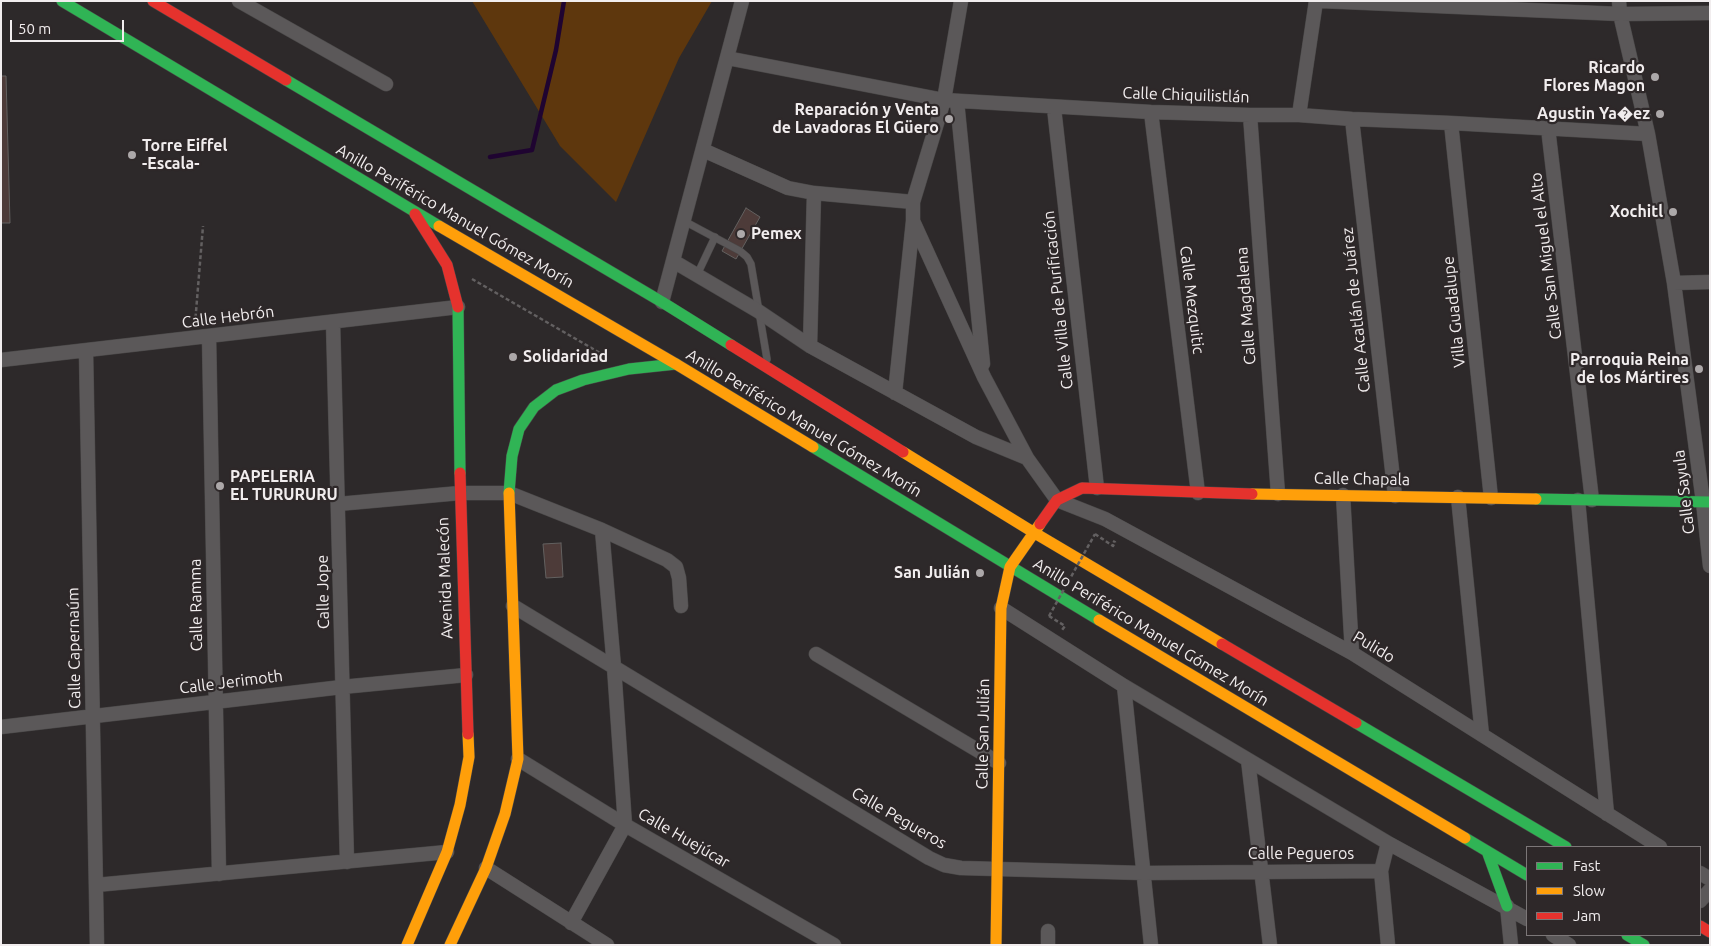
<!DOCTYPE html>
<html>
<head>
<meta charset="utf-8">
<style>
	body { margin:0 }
	#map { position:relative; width:1711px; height:946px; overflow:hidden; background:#2d292a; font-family:Ubuntu,sans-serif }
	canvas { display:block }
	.frame { position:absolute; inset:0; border:2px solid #f1edee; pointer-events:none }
	.legend { position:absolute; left:1526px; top:846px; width:175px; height:90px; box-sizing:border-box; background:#2e2829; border:1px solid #7c7778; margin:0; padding:6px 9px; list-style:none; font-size:15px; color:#f1edee }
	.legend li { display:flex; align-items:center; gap:10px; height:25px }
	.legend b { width:25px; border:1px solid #7c7778 }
	.scale { position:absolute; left:10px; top:20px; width:114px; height:22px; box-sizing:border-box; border:2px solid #f1edee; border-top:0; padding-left:6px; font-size:15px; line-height:18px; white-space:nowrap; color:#f1edee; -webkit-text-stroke:4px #2e2829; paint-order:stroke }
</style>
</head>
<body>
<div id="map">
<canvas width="1711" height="946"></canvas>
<div class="frame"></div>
<ul class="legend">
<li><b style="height:6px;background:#30b455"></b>Fast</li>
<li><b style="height:6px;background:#ff9f0a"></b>Slow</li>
<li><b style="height:6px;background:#e5322d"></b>Jam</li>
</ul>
<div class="scale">50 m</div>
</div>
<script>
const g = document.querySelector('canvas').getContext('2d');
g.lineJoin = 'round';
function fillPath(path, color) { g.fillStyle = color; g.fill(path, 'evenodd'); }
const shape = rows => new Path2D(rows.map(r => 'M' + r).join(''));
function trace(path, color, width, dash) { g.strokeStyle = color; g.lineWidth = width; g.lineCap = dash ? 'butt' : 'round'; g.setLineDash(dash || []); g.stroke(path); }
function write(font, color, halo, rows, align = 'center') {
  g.font = font + ' Ubuntu,sans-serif'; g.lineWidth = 4.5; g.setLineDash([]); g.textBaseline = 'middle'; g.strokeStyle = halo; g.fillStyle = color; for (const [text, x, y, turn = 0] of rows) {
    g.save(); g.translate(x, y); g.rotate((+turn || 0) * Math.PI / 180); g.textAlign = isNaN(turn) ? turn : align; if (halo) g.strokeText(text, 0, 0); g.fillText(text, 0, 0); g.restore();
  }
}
const green = shape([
	[472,1,712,1,679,58,616,202,560,146]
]);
const stream = shape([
	[490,157,532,150,556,50,564,1]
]);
const building = shape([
	[1,76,6,76,10,223,1,223,1,76],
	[746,208,760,217,736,259,722,251,746,208],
	[561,543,563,577,546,578,543,544,561,543]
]);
const path = shape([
	[472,279,602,354],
	[195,324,203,226],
	[1095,534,1113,546,1115,542,1113,541],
	[1049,616,1065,626,1062,630]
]);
const lane = shape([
	[684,221,740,251,747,257,751,264,767,359],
	[697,275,715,237]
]);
const street = shape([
	[239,1,386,84],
	[1321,1,1620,14,1710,13],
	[1619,1,1620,14,1648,134,1674,283,1703,502,1710,566],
	[727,58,944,100,1151,112,1250,115,1299,115,1352,119,1451,123,1648,134],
	[957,101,983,364],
	[1054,108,1097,488],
	[1151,112,1198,493],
	[1250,115,1278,494],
	[1299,115,1316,1],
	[1352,119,1395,496],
	[1451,123,1491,498],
	[1548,128,1592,500],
	[703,150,788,188,814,193,913,202],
	[913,221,984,377,1027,458,1057,500,1105,519,1352,653,1660,847],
	[673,261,758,311,810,346,976,437,1027,458],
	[1674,283,1710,282],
	[662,302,742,1],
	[333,322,347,862],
	[209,336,219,874],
	[810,346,814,193],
	[86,351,97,945],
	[1,360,458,307],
	[895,393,913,221,913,202,944,100,961,1],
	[1343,495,1352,653],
	[1458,497,1482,735],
	[1578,500,1607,814],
	[338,504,460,493,509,493,602,530,667,560,676,567,679,578,681,606],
	[513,606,929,858,944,865,961,868,1143,873,1381,871],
	[1001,608,1124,686,1388,843,1527,919],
	[816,654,999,763],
	[1124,686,1151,945],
	[1,727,342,687,466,675],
	[518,759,625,825,834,945],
	[1248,760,1270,945],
	[1388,843,1381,871,1388,945],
	[486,868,607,945],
	[1700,873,1710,879],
	[96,885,447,852],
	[1700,901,1710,890],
	[1507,906,1511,945],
	[571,923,625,825,614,667,602,530],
	[1553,935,1569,945],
	[1048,945,1048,931]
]);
const fast = shape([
	[62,1,439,226],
	[286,80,662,302,731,345],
	[458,307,460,473],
	[813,447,1099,620],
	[509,493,512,456,519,429,534,407,556,390,583,380,629,369,676,364],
	[1536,499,1710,502],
	[1356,723,1566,847],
	[1465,838,1527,875],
	[1487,851,1507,906],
	[1627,935,1644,945]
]);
const slow = shape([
	[439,226,676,364,813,447],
	[903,452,1033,532,1222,644],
	[1252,494,1536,499],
	[1099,620,1465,838],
	[407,945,447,852,460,805,469,757,468,734],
	[450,945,486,868,505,814,518,759,509,493],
	[996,945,1001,608,1010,567,1040,524]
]);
const jam = shape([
	[153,1,286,80],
	[415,214,447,265,458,307],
	[731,345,903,452],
	[460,473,468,734],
	[1040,524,1057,500,1082,488,1252,494],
	[1222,644,1356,723],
	[1700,926,1710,932]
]);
const pathBridge = shape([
	[1049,616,1095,534]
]);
const markers = [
	[1655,77,5,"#aca8a9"],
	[1660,114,5,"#aca8a9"],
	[949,119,5,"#aca8a9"],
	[132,155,5,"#aca8a9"],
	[1673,212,5,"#aca8a9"],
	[741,234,5,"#aca8a9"],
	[513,357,5,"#aca8a9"],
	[1699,369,5,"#aca8a9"],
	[220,486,5,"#aca8a9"],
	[980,573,5,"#aca8a9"]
];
const poiNames = [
	["Ricardo",1645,68],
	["Flores Magon",1645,86],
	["Reparación y Venta",939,110],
	["de Lavadoras El Güero",939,128],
	["Agustin Ya�ez",1650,114],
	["Torre Eiffel",142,146,"left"],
	["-Escala-",142,164,"left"],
	["Xochitl",1663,212],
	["Pemex",751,234,"left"],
	["Solidaridad",523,357,"left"],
	["Parroquia Reina",1689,360],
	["de los Mártires",1689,378],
	["PAPELERIA",230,477,"left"],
	["EL TURURURU",230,495,"left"],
	["San Julián",970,573]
];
const streetNames = [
	["Calle Chiquilistlán",1186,95,2],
	["Anillo Periférico Manuel Gómez Morín",455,216,30],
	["Calle San Miguel el Alto",1546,256,-97],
	["Calle Villa de Purificación",1058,300,-96],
	["Calle Mezquitic",1192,300,83],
	["Calle Magdalena",1246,306,-94],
	["Calle Acatlán de Juárez",1356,310,-96],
	["Villa Guadalupe",1454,312,-96],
	["Calle Hebrón",228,317,-7],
	["Anillo Periférico Manuel Gómez Morín",804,423,31],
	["Calle Chapala",1362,479,1],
	["Calle Sayula",1684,492,-97],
	["Avenida Malecón",445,578,-92],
	["Calle Jope",323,592,-91],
	["Calle Ramma",196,605,-91],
	["Anillo Periférico Manuel Gómez Morín",1151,632,31],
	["Pulido",1374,647,31],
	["Calle Capernaúm",74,648,-91],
	["Calle Jerimoth",231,682,-7],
	["Calle San Julián",983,734,-89],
	["Calle Pegueros",899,818,30],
	["Calle Huejúcar",684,838,30],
	["Calle Pegueros",1301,854]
];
fillPath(green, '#5e370d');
trace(stream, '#1f0431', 4.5);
fillPath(building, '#4d3b39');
trace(building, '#636160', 1);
trace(lane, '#494747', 8);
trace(street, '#494747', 15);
trace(fast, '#494747', 12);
trace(slow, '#494747', 12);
trace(jam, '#494747', 12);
trace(path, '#636061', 2.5, [4, 2.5]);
trace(lane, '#5b5859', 7);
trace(street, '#5b5859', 14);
trace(fast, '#30b455', 11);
trace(slow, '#ff9f0a', 11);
trace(jam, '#e5322d', 11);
trace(pathBridge, '#636061', 2.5, [4, 2.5]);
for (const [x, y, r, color] of markers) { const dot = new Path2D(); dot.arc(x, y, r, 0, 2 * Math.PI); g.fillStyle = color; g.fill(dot); trace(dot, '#2e2829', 2); }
write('bold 16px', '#f1edee', '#2e2829', poiNames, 'right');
write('16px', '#f1edee', '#2e2829', streetNames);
</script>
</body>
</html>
